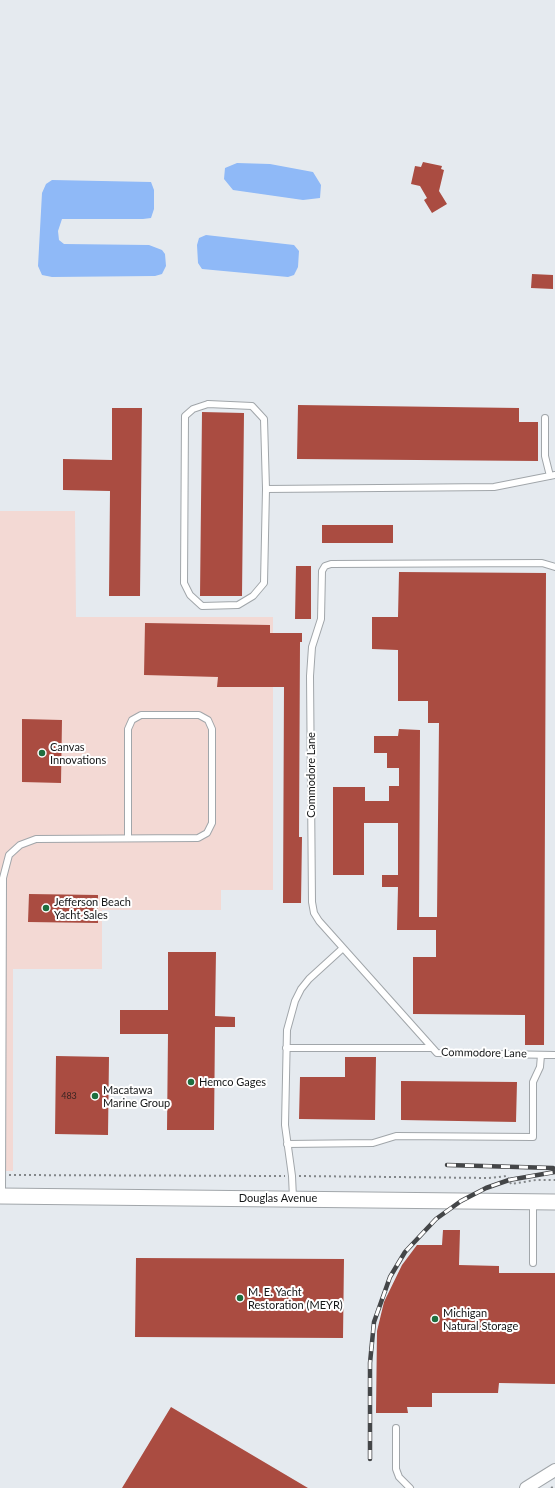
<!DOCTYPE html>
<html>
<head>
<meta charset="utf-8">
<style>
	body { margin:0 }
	canvas { display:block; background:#e5eaef }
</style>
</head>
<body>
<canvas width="555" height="1488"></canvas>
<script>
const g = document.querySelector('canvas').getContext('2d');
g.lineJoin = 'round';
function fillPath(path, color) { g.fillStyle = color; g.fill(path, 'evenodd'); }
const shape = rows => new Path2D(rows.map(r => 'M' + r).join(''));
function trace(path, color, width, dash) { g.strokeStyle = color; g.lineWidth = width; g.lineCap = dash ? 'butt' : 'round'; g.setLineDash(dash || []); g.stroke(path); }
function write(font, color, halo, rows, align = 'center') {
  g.font = font + ' Lato,sans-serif'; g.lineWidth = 4; g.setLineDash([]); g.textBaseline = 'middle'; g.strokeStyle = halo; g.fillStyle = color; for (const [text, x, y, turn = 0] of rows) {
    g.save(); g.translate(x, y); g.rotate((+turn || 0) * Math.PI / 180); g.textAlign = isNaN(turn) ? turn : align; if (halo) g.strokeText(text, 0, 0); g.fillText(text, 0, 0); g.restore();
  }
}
const commercial = shape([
	[0,511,75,511,76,617,273,617,273,890,221,890,221,910,102,910,102,969,13,969,13,1171,0,1171]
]);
const water = shape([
	[237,163,270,164,313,172,321,185,320,198,303,200,233,190,224,179,225,168],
	[52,180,151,182,154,190,154,209,151,218,143,219,62,219,58,231,59,240,64,244,149,245,162,250,165,254,166,266,162,274,155,276,52,277,42,275,38,266,42,193,46,184],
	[206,235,294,245,299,251,298,267,294,275,288,277,202,269,198,263,197,245,199,238]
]);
const building = shape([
	[423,162,442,166,441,169,444,170,439,191,447,204,432,213,424,200,427,198,420,186,411,184,415,166,421,167],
	[532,274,553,275,553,289,531,288],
	[298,405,519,408,519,422,538,422,538,461,297,459],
	[112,408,142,408,140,596,109,596,110,491,63,490,63,459,112,460],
	[202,412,244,413,242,596,200,596],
	[322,525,393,525,393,543,322,543],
	[296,566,311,566,311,619,295,619],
	[399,572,546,573,544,1045,525,1045,525,1015,413,1014,413,957,436,957,436,930,397,930,398,887,382,887,382,875,398,875,398,823,364,823,364,875,333,875,333,787,365,787,365,801,389,801,389,786,399,786,399,768,387,768,387,753,374,753,374,736,398,736,399,729,420,730,419,917,437,917,439,723,428,723,428,701,398,701,398,650,372,649,372,617,398,617],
	[145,623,270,625,270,633,302,633,302,642,300,642,299,837,302,837,301,903,283,903,284,687,217,687,218,677,144,675],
	[22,719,62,720,61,783,22,782],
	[29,894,98,895,98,923,28,922],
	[168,952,216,952,215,1016,235,1017,235,1027,215,1027,214,1130,167,1130,168,1034,120,1034,120,1010,168,1010],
	[56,1056,109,1057,108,1135,55,1134],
	[345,1057,376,1057,375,1120,299,1119,300,1077,345,1077],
	[401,1081,517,1082,516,1122,401,1120],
	[443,1230,460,1230,459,1265,499,1266,499,1273,555,1273,555,1384,499,1383,498,1393,432,1393,432,1407,407,1407,408,1413,376,1413,377,1331,384,1302,402,1265,417,1245,442,1245],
	[136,1258,344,1259,343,1338,135,1337],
	[171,1407,308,1488,122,1488]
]);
const path = shape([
	[9,1175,285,1176],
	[299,1176,489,1178,507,1176,511,1184,536,1180,555,1180],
	[551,1488,555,1486]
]);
const service = shape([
	[208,404,252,406,264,419,266,489,264,583,253,596,238,605,202,606,190,595,184,583,185,416,193,409,208,404],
	[545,418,545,456,550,476],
	[266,489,494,487,555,475],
	[555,567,542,563,331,564,325,566,322,571,321,619,312,647,310,676,312,902,314,913,319,921,437,1053,555,1055],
	[286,1048,431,1048],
	[287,1144,373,1143,396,1136,533,1137,533,1082,540,1067,541,1055],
	[2,1196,3,878,9,855,20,845,36,839,198,838,207,833,212,823,212,729,208,720,199,715,141,715,132,720,128,729,128,838],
	[293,1198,292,1176,285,1125,287,1030,295,1001,301,989,309,979,343,948],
	[533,1202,533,1263],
	[396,1428,396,1469,399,1477,410,1488]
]);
const minor = shape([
	[526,1488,555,1470]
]);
const tertiary = shape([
	[0,1196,555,1202]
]);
const rail = shape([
	[447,1165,553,1168],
	[370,1459,370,1363,374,1322,390,1277,405,1252,436,1219,461,1201,486,1188,509,1180,555,1172]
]);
const markers = [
	[42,753,4,"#1e6e3e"],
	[46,908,4,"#1e6e3e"],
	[191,1082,4,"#1e6e3e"],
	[95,1096,4,"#1e6e3e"],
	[240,1298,4,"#1e6e3e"],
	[435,1319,4,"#1e6e3e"]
];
const numberNames = [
	["483",69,1096]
];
const poiNames = [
	["Canvas",50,747],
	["Innovations",50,760],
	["Jefferson Beach",54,902],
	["Yacht Sales",54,915],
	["Hemco Gages",199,1082],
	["Macatawa",103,1090],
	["Marine Group",103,1103],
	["M. E. Yacht",248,1292],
	["Restoration (MEYR)",248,1305],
	["Michigan",443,1313],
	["Natural Storage",443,1326]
];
const streetNames = [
	["Commodore Lane",311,775,-90],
	["Commodore Lane",484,1053,1],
	["Douglas Avenue",278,1198]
];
fillPath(commercial, '#f3d9d4');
fillPath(water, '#8fb9f7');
fillPath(building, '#aa4c41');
trace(service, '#a1a6aa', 8);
trace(minor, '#a1a6aa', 14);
trace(tertiary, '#a1a6aa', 17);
trace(path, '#83878a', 2, [2, 3]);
trace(service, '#fff', 6);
trace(minor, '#fff', 12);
trace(tertiary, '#fff', 15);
trace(rail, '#444648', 4.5);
trace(rail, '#fff', 3, [9]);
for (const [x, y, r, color] of markers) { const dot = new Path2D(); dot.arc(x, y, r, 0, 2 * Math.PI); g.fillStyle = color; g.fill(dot); trace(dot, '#fff', 1.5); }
write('9px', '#3a2422', null, numberNames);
write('11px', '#151718', '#fff', poiNames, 'left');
write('11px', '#151718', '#fff', streetNames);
</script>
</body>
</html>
